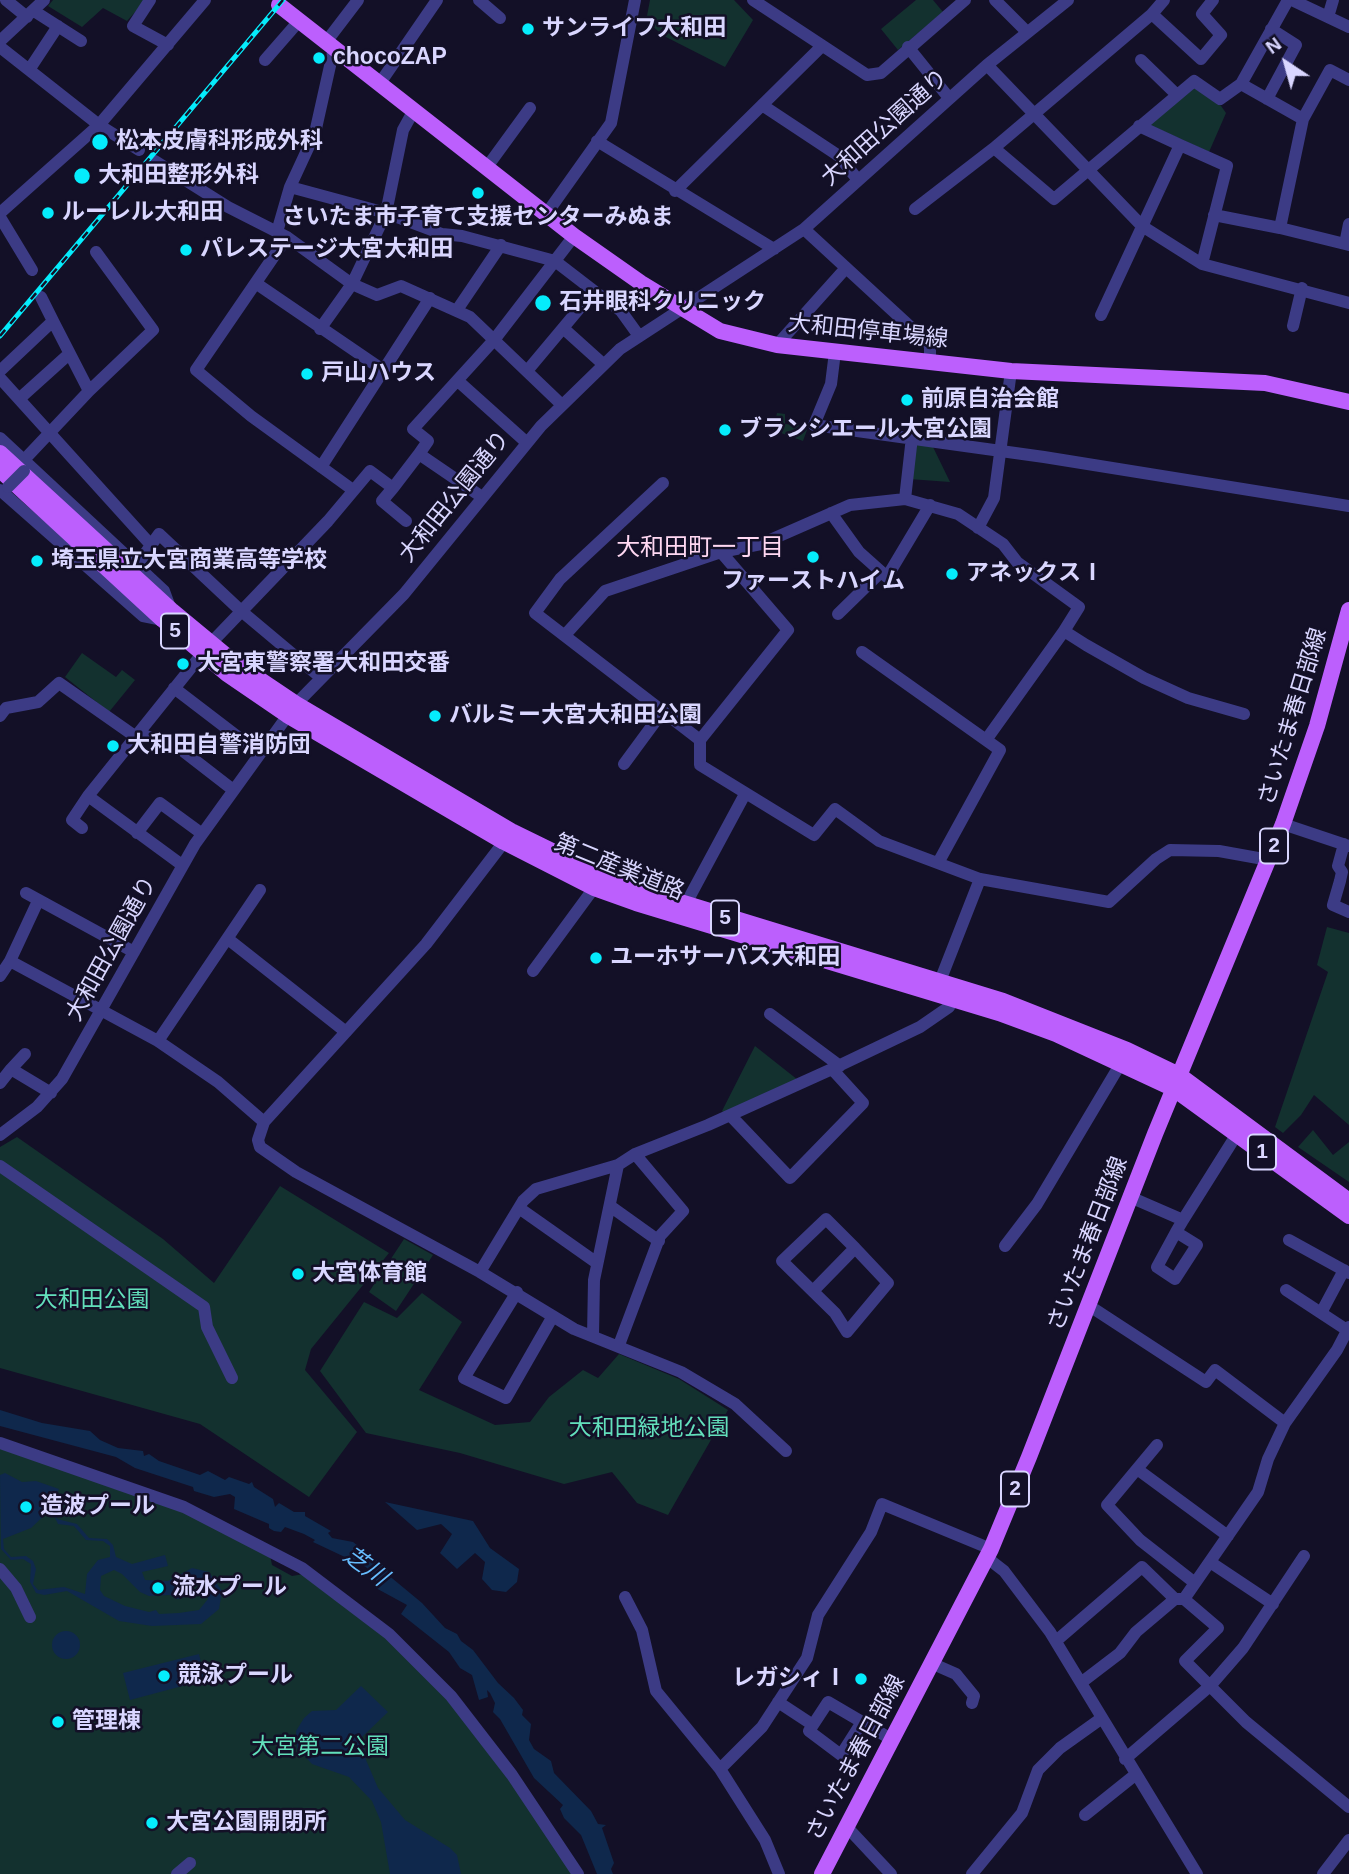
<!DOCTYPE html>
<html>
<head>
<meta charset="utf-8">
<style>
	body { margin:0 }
	#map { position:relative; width:1349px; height:1874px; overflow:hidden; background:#131027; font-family:Helvetica,sans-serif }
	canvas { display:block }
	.north { position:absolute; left:1251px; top:28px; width:70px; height:70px; -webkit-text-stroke:5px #131027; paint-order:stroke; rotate:324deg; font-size:19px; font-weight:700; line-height:28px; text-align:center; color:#d9d6ff }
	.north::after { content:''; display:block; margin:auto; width:24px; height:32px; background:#d9d6ff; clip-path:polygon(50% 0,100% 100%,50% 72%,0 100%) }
</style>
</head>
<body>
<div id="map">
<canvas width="1349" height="1874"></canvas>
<div class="north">N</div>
</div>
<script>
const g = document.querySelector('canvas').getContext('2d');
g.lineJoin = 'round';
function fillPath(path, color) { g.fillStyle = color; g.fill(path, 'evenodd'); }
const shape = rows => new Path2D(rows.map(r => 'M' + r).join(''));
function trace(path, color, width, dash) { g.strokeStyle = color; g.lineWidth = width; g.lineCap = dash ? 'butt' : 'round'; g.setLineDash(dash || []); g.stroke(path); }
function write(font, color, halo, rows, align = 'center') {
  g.font = font + ' Helvetica,"Noto Sans JP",sans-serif'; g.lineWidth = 5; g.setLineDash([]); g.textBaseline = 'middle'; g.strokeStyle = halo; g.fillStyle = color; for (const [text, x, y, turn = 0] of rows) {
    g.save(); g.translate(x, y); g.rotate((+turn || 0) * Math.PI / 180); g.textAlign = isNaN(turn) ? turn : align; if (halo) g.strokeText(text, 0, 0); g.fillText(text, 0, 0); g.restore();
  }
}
const green = shape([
	[53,0,146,0,127,21,103,8,82,27,48,6],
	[650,0,734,0,753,20,725,67,664,36,646,21],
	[916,0,933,0,943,12,898,50,881,29],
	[1192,86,1219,103,1226,113,1209,152,1150,125],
	[777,413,785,414,785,424,805,426,807,430,803,441,773,430],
	[914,444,933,447,950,482,909,479],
	[82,653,116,677,122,670,135,680,109,712,65,677],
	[1327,927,1349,933,1349,1125,1314,1095,1301,1115,1283,1133,1275,1127,1328,972,1317,965],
	[755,1046,798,1080,725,1114,722,1111],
	[1313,1130,1333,1155,1349,1142,1349,1182,1298,1147],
	[17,1137,163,1239,214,1283,280,1186,389,1253,311,1349,305,1370,357,1432,309,1497,200,1424,0,1368,0,1147],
	[404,1239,433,1255,396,1311,369,1292],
	[422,1293,462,1322,419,1390,495,1425,530,1422,549,1397,583,1370,598,1378,619,1354,679,1379,728,1410,668,1515,637,1503,612,1472,564,1484,460,1453,366,1433,320,1371,364,1302,397,1318],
	[0,1448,183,1511,270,1555,272,1565,292,1576,304,1574,393,1639,467,1721,576,1874,0,1874]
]);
const water = shape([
	[0,1410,42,1423,90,1431,100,1440,118,1448,143,1451,144,1456,149,1454,159,1461,200,1475,208,1471,225,1480,229,1477,249,1484,252,1482,254,1487,273,1499,275,1507,279,1503,294,1512,305,1512,305,1516,331,1531,328,1533,332,1538,353,1542,388,1569,387,1574,422,1603,445,1628,457,1634,461,1641,473,1650,498,1683,514,1698,523,1710,522,1715,531,1724,529,1740,534,1749,551,1761,554,1773,591,1811,598,1824,606,1825,602,1828,614,1863,611,1869,613,1874,597,1874,581,1835,564,1818,560,1809,563,1805,534,1778,500,1719,493,1712,495,1703,490,1693,487,1690,488,1697,479,1700,472,1675,460,1668,449,1652,401,1614,407,1605,374,1587,378,1583,366,1567,313,1542,315,1540,304,1534,285,1527,281,1532,274,1531,269,1528,269,1524,234,1509,235,1497,230,1494,214,1497,194,1491,193,1487,135,1468,116,1457,0,1426],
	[5,1473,22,1482,36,1481,59,1489,52,1505,57,1519,77,1524,89,1538,107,1539,113,1545,116,1557,132,1564,165,1555,168,1566,142,1572,145,1580,168,1581,192,1568,209,1572,222,1591,219,1609,201,1624,152,1626,119,1621,67,1591,44,1595,36,1593,30,1582,31,1564,23,1559,11,1560,1,1549,0,1475],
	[51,1509,58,1524,74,1526,86,1540,103,1541,110,1546,110,1557,98,1560,87,1574,85,1594,64,1587,38,1590,33,1584,36,1569,33,1561,26,1556,11,1557,4,1549,3,1539,31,1528],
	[114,1570,122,1574,140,1592,149,1596,170,1595,177,1599,189,1596,187,1590,177,1591,195,1582,204,1585,208,1599,199,1610,179,1613,159,1614,156,1610,149,1612,125,1606,104,1596,100,1590,101,1576],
	[385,1502,473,1521,490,1548,519,1569,517,1582,506,1592,492,1590,482,1579,485,1562,475,1553,457,1569,440,1553,452,1534,441,1524,417,1530],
	'52 1645a14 14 0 1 1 28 0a14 14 0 1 1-28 0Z',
	[199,1654,205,1680,130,1700,123,1673],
	[361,1686,388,1712,362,1737,366,1760,378,1788,405,1820,450,1848,457,1855,461,1874,390,1874,381,1822,372,1801,349,1777,312,1764,297,1748,296,1731,304,1718,312,1711,336,1710]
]);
const minor = shape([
	[6,0,27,17],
	[150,0,133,26,168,45],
	[479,0,500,18],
	[753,0,867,75,881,73,965,0],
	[995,0,1027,32],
	[1164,0,1152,14,1201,59,1221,35,1202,14,1213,0],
	[1292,0,1349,27],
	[34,11,81,41],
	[1328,17,1333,0],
	[0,41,44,0],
	[326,42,358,0],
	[0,47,99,125,139,150],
	[908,47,949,98],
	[265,60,299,21],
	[1141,60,1177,95],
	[987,65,1142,226,1202,264,1349,303],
	[29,70,58,26],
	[380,83,437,0],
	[1241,84,1303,119],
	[1267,99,1296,45,1271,29],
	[762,105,839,156,858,180],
	[1139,126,1180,145],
	[597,141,774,249],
	[994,148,1152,14],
	[155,161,228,207,287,237,352,284,377,295,401,286,470,317,562,405],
	[487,167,530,108],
	[290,187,386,213,442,234,462,236,555,261,594,291,527,371],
	[675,191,822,46],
	[915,209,994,148,1054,199,1194,81,1220,99,1241,84,1288,0],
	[0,213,99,125,205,0],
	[547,213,611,123,635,0],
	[1214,215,1280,228,1303,119,1330,70,1349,80],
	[0,217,32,270],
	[1349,224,1345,244,1349,245],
	[1280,228,1345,244],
	[804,229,930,345,930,362],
	[277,232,290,187,315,133,334,48],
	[287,237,196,370,251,416,353,490],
	[257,284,383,370],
	[594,291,621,311,639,336],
	[41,297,53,321],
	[457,310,501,245],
	[1101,315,1180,145,1227,166,1202,264],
	[1293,326,1302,288],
	[563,328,603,364],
	[320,329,352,284,386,213,403,130,414,110],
	[777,345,846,268],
	[835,352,831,384,814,425,1044,457,1349,506],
	[0,371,53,321,89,391],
	[0,378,151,545],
	[458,381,526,442],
	[19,399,69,354],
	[0,438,164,591,171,610],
	[23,461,89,391,153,330,96,252],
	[321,467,430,298],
	[663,483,560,579,535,613,700,740],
	[393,488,382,501,406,521],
	[0,490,143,616,163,620],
	[482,497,419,454,428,441,413,429,494,340,574,236],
	[905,499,912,437],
	[831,513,859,552,887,577,930,505],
	[978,528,994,498,1011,371],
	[721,552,788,630,700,740,700,765,814,835,835,809,879,841,980,879,1109,902,1156,859,1170,850,1219,851,1269,860],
	[137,565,159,534,240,610,320,677],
	[838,614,880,573],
	[565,635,605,591,721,552,761,544,850,505,905,499,958,514,1003,544,1017,562,1079,607,1064,631,1086,645,1144,678,1188,698,1244,714],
	[211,643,328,521,370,471,393,488,419,454],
	[862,652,1000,750,938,863],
	[174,688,259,753],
	[0,716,6,708,38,702,59,683,136,737],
	[139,733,183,751,232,789],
	[986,740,1064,631],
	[624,764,663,711],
	[88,796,182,865],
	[1283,824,1349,846],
	[82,828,72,820,88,796,202,654],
	[137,833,160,803,201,833],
	[504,842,426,944,264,1122,258,1140,260,1147,296,1172,480,1272,574,1329,681,1372,735,1404,786,1451],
	[1344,844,1338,866,1342,872,1340,881,1333,905,1349,912],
	[26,893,134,952],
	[682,911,745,794],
	[228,939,346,1032],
	[10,961,38,901],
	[533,971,594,888],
	[0,976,10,961,158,1041,218,1082,264,1122],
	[941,990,940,981,980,879],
	[770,1014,840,1066],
	[158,1041,260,890],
	[11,1069,25,1054],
	[0,1083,11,1069,51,1093],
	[730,1115,790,1178,863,1103,832,1069],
	[0,1135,37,1107,62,1079,195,844,296,704,404,594,541,426,620,349,804,229,987,65,1068,0],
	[0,1166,204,1307,207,1327,232,1378],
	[1130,1197,1183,1220,1237,1134],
	[610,1206,659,1241],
	[519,1208,597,1263],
	[1176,1232,1197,1245,1175,1279,1157,1267,1176,1232,1183,1220],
	[1289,1240,1349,1273],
	[1005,1246,1037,1204,1121,1063],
	[480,1272,523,1201,536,1189,618,1165,635,1154,708,1125,832,1069,920,1027,949,1007,953,1000],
	[1286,1290,1347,1330],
	[813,1291,855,1248,826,1219,782,1261,835,1313,847,1332,888,1283,855,1248],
	[517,1292,464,1378,506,1398,553,1316],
	[1088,1305,1206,1382,1215,1370,1285,1423],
	[1321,1313,1344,1270],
	[593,1336,594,1280,618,1165],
	[619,1345,660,1236,683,1211,635,1154],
	[0,1443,184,1507,302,1568,389,1634,451,1696,512,1775,578,1874],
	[1137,1469,1157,1445],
	[986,1557,1004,1571,1050,1632,1197,1874],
	[1210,1562,1273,1604],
	[0,1569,16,1588,30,1617],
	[1195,1583,1140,1540,1107,1505,1137,1469,1228,1536],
	[625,1597,642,1630,656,1691,720,1769,765,1840,779,1874],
	[1176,1599,1184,1599,1218,1628,1185,1661,1246,1722,1349,1807],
	[1184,1599,1258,1492,1268,1459,1285,1423,1337,1350,1349,1327],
	[1056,1641,1142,1567,1175,1599,1136,1632,1120,1653,1082,1682],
	[931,1663,956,1674,974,1696,972,1703],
	[778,1702,813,1725],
	[862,1722,841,1755,809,1731,828,1702,891,1739],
	[1125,1759,1210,1686,1243,1648,1304,1556],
	[720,1769,762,1727,807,1658,818,1615,871,1532,882,1504,991,1549],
	[1085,1815,1135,1775],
	[846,1826,891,1874],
	[177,1874,190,1863],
	[972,1874,1022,1813,1038,1770,1060,1748,1102,1718],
	[1323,1874,1349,1840]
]);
const major = shape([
	[279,5,574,236,641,283,720,331,777,345,1011,371,1265,383,1349,402],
	[0,453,171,610,235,663,296,704,511,831,599,874,641,890,1003,1001,1127,1050,1179,1075,1349,1201],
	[0,470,163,620,227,674,287,715,504,842,594,888,636,903,999,1013,1056,1034,1174,1089,1349,1216],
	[822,1874,991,1549,1029,1457,1155,1134,1283,824,1317,726,1349,610]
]);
const rail = shape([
	[0,336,283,0]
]);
const minorBridge = shape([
	[8,487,24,471]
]);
const markers = [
	[528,29,7,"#05ecfc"],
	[319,58,7,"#05ecfc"],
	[100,142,9,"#05ecfc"],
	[82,176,9,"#05ecfc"],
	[478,193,7,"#05ecfc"],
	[48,213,7,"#05ecfc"],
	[186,250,7,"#05ecfc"],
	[543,303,9,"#05ecfc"],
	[307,374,7,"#05ecfc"],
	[907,400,7,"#05ecfc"],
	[725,430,7,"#05ecfc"],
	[813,557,7,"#05ecfc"],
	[37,561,7,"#05ecfc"],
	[952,574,7,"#05ecfc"],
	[183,664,7,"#05ecfc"],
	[435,716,7,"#05ecfc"],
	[113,746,7,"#05ecfc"],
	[596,958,7,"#05ecfc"],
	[298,1274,7,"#05ecfc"],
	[26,1507,7,"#05ecfc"],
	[158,1588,7,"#05ecfc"],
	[164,1676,7,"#05ecfc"],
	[861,1679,7,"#05ecfc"],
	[58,1722,7,"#05ecfc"],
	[152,1823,7,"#05ecfc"]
];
const shields = [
	[175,631,28],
	[1274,846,28],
	[725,918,28],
	[1262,1152,28],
	[1015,1489,28]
];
const shieldNames = [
	["5",175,631],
	["2",1274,846],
	["5",725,918],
	["1",1262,1152],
	["2",1015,1489]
];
const poiNames = [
	["サンライフ大和田",542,29],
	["chocoZAP",333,58],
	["松本皮膚科形成外科",116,142],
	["大和田整形外科",98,176],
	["ルーレル大和田",62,213],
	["さいたま市子育て支援センターみぬま",478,218,"center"],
	["パレステージ大宮大和田",200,250],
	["石井眼科クリニック",559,303],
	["戸山ハウス",321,374],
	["前原自治会館",921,400],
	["ブランシエール大宮公園",739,430],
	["埼玉県立大宮商業高等学校",51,561],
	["アネックスⅠ",966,574],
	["ファーストハイム",813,582,"center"],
	["大宮東警察署大和田交番",197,664],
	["バルミー大宮大和田公園",449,716],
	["大和田自警消防団",127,746],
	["ユーホサーパス大和田",610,958],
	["大宮体育館",312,1274],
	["造波プール",40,1507],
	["流水プール",172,1588],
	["競泳プール",178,1676],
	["レガシィⅠ",847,1679,"right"],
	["管理棟",72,1722],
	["大宮公園開閉所",166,1823]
];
const streetNames = [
	["大和田公園通り",885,128,-42],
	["大和田停車場線",868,332,6],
	["大和田公園通り",455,497,-51],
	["さいたま春日部線",1293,717,-73],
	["第二産業道路",619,868,22],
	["大和田公園通り",112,949,-61],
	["さいたま春日部線",1088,1244,-69],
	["さいたま春日部線",856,1758,-62]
];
const parkNames = [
	["大和田公園",92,1301],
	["大和田緑地公園",649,1429],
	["大宮第二公園",320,1748]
];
const neighbourhoodNames = [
	["大和田町一丁目",700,548]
];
const waterNames = [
	["芝川",365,1567,36]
];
fillPath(green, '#13312f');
fillPath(water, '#0f284c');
trace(minor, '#3c3b85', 12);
trace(major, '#bc5ffd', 16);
trace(rail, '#05ecfc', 5);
trace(rail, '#131027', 2.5, [8]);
trace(minorBridge, '#3c3b85', 12);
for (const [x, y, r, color] of markers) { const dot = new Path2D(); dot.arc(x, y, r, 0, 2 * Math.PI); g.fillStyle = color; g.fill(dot); trace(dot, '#131027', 2.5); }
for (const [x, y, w] of shields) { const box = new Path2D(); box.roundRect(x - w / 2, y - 17.5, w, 35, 5); g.fillStyle = '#131027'; g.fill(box); trace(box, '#d9d6ff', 2); }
write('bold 21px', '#d9d6ff', null, shieldNames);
write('bold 23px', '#d9d6ff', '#131027', poiNames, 'left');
write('23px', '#d9d6ff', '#131027', streetNames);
write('23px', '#62dfbb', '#131027', parkNames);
write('24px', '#ffd8f2', '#131027', neighbourhoodNames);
write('italic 24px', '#66bcfd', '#131027', waterNames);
</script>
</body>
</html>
